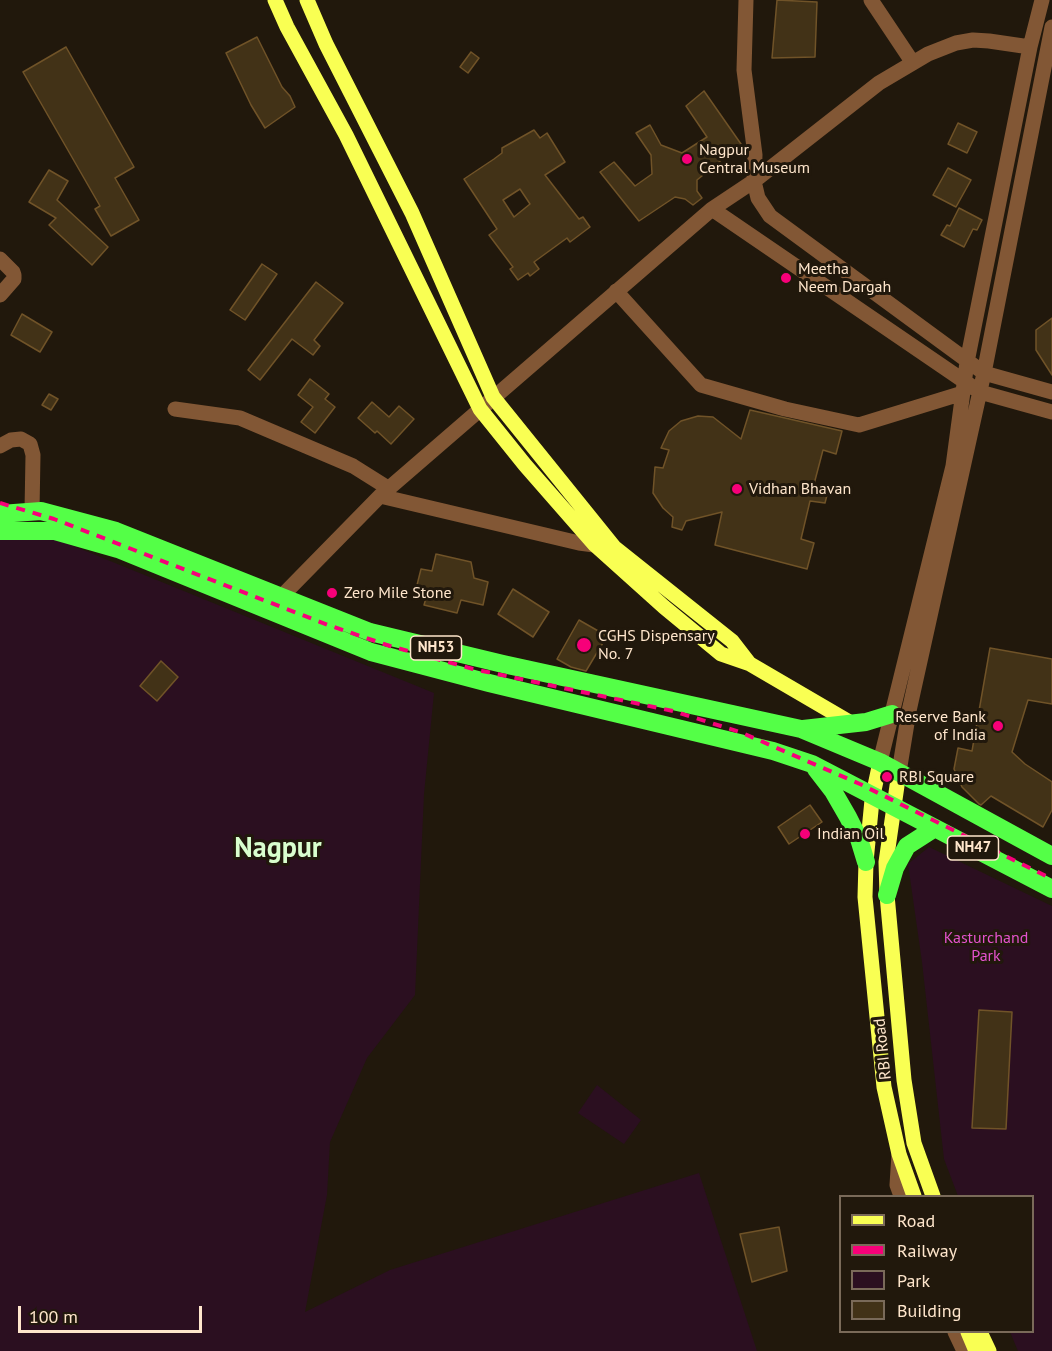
<!DOCTYPE html>
<html>
<head>
<meta charset="utf-8">
<style>
	body { margin:0 }
	#map { position:relative; width:1052px; height:1351px; overflow:hidden; background:#21180c; font-family:"PT Sans",sans-serif }
	canvas { display:block }
	.legend { position:absolute; left:839px; top:1195px; width:195px; height:138px; box-sizing:border-box; background:#21180c; border:2px solid #7a6a59; margin:0; padding:8px 10px; list-style:none; font-size:18px; color:#ffe6cc }
	.legend li { display:flex; align-items:center; gap:12px; height:30px }
	.legend b { width:30px; border:2px solid #7a6a59 }
	.scale { position:absolute; left:18px; top:1306px; width:184px; height:27px; box-sizing:border-box; border:3px solid #ffe6cc; border-top:0; padding-left:8px; font-size:18px; line-height:21px; white-space:nowrap; color:#ffe6cc; -webkit-text-stroke:4px #21180c; paint-order:stroke }
</style>
</head>
<body>
<div id="map">
<canvas width="1052" height="1351"></canvas>
<ul class="legend">
<li><b style="height:8px;background:#f9ff53"></b>Road</li>
<li><b style="height:8px;background:#f70079"></b>Railway</li>
<li><b style="height:16px;background:#2b0f20"></b>Park</li>
<li><b style="height:16px;background:#423217"></b>Building</li>
</ul>
<div class="scale">100 m</div>
</div>
<script>
const g = document.querySelector('canvas').getContext('2d');
g.lineJoin = 'round';
function fillPath(path, color) { g.fillStyle = color; g.fill(path, 'evenodd'); }
const shape = rows => new Path2D(rows.map(r => 'M' + r).join(''));
function trace(path, color, width, dash) { g.strokeStyle = color; g.lineWidth = width; g.lineCap = dash ? 'butt' : 'round'; g.setLineDash(dash || []); g.stroke(path); }
function write(font, color, halo, rows, align = 'center') {
  g.font = font + ' "PT Sans",sans-serif'; g.lineWidth = 6; g.setLineDash([]); g.textBaseline = 'middle'; g.strokeStyle = halo; g.fillStyle = color; for (const [text, x, y, turn = 0] of rows) {
    g.save(); g.translate(x, y); g.rotate((+turn || 0) * Math.PI / 180); g.textAlign = isNaN(turn) ? turn : align; if (halo) g.strokeText(text, 0, 0); g.fillText(text, 0, 0); g.restore();
  }
}
const green = shape([
	[0,532,44,537,66,543,434,693,424,794,415,995,367,1058,330,1142,327,1195,305,1312,390,1270,699,1173,757,1351,0,1351],
	[929,847,1052,906,1052,1351,1018,1351,1010,1332,1032,1332,1032,1196,958,1196,944,1159,922,962,908,864],
	[597,1085,641,1120,624,1144,578,1113]
]);
const building = shape([
	[777,0,817,2,815,57,772,58,777,0],
	[257,37,282,87,290,96,295,107,265,128,251,105,226,53,257,37],
	[66,47,134,167,115,178,139,220,111,236,95,209,100,206,23,72,66,47],
	[471,52,479,58,468,73,460,67,471,52],
	[704,91,741,144,697,180,697,191,702,198,693,205,685,199,675,197,639,221,600,172,614,162,635,186,652,174,651,155,636,133,650,125,661,145,682,153,707,137,686,106,704,91],
	[958,123,977,132,967,153,948,144,958,123],
	[534,130,540,138,547,133,565,162,545,175,579,219,583,217,590,227,570,242,567,238,534,262,539,269,530,276,528,273,518,280,510,269,513,267,489,235,497,229,464,179,494,159,502,153,502,148,534,130],
	[520,189,530,204,514,217,503,200,520,189],
	[948,168,971,180,956,207,933,195,948,168],
	[49,170,68,181,57,200,108,247,92,265,49,225,56,218,29,202,49,170],
	[959,208,982,220,977,230,973,229,964,247,941,235,947,225,950,226,959,208],
	[262,264,277,274,245,320,230,310,262,264],
	[316,282,343,303,314,340,320,346,313,355,292,339,260,380,248,370,316,282],
	[22,314,52,332,40,352,11,335,22,314],
	[1052,318,1052,375,1036,350,1036,330,1052,318],
	[310,379,329,394,325,399,335,407,315,433,301,422,313,407,298,395,310,379],
	[49,394,58,399,51,410,42,405,49,394],
	[372,402,389,417,399,406,414,419,391,444,377,431,375,433,358,418,372,402],
	[750,410,842,431,836,454,823,450,813,488,828,491,825,503,810,501,801,539,814,543,807,569,715,545,722,512,686,521,682,530,672,527,673,517,663,508,653,493,655,467,663,468,669,450,661,448,669,431,681,421,698,416,713,417,741,439,750,410],
	[436,554,471,562,474,578,488,582,483,605,461,600,457,613,424,605,429,588,416,589,421,569,432,571,436,554],
	[513,589,549,612,533,637,498,614,513,589],
	[579,620,607,636,586,671,571,667,557,659,579,620],
	[990,648,1052,659,1052,704,1028,700,1012,752,1025,764,1052,782,1052,810,1043,827,991,796,981,805,979,804,962,787,954,769,958,748,972,751,990,648],
	[161,661,178,677,157,701,140,686,161,661],
	[810,805,822,822,789,844,778,827,810,805],
	[979,1010,1012,1012,1006,1129,972,1128,979,1010],
	[779,1227,787,1271,752,1282,740,1234,779,1227]
]);
const minor = shape([
	[746,0,744,70,755,155,754,181,758,198,770,216,984,373,1052,392],
	[871,0,913,63],
	[712,209,980,392,1052,412],
	[0,259,13,272,14,275,14,279,0,295],
	[616,291,701,385,785,409,859,425,963,393],
	[175,409,240,418,353,466,388,488],
	[0,446,11,440,21,439,30,444,33,455,32,511],
	[380,496,579,543,602,546],
	[281,597,380,496,712,209,754,181,879,83,928,54,956,43,973,40,989,41,1030,47],
	[880,762,953,466,967,362,1030,47,1042,0],
	[899,772,909,711,984,373,1052,27],
	[899,1154,897,1185,901,1196],
	[955,1332,964,1351]
]);
const major = shape([
	[275,0,287,27,346,135,480,409,525,465,595,545,664,607,721,654,750,664,851,723],
	[307,0,326,44,412,213,493,397,614,547,732,641,749,663],
	[880,762,872,800,866,862,865,897,884,1087,899,1154,914,1196],
	[899,772,886,862,887,895,904,1080,914,1143,933,1196],
	[968,1332,976,1351],
	[980,1332,989,1351]
]);
const highway = shape([
	[0,514,41,511,116,531,370,632,503,664,801,729,880,762,1052,856],
	[0,531,55,531,118,549,371,652,489,683,773,751,812,764,1052,889],
	[803,729,866,722,892,714],
	[816,769,833,791,848,817,859,839,866,862],
	[887,895,895,868,907,846,935,828]
]);
const rail = shape([
	[0,503,54,519,328,625,390,646,473,669,673,711,740,732,860,784,1052,879]
]);
const markers = [
	[687,159,6,"#f70079"],
	[786,278,6,"#f70079"],
	[737,489,6,"#f70079"],
	[332,593,6,"#f70079"],
	[584,645,8,"#f70079"],
	[998,726,6,"#f70079"],
	[887,777,6,"#f70079"],
	[805,834,6,"#f70079"]
];
const shields = [
	[436,648,51],
	[973,848,51]
];
const shieldNames = [
	["NH53",436,648],
	["NH47",973,848]
];
const poiNames = [
	["Nagpur",699,150],
	["Central Museum",699,168],
	["Meetha",798,269],
	["Neem Dargah",798,287],
	["Vidhan Bhavan",749,489],
	["Zero Mile Stone",344,593],
	["CGHS Dispensary",598,636],
	["No. 7",598,654],
	["Reserve Bank",986,717,"right"],
	["of India",986,735,"right"],
	["RBI Square",899,777],
	["Indian Oil",817,834]
];
const parkNames = [
	["Kasturchand",986,938],
	["Park",986,956]
];
const streetNames = [
	["RBI Road",883,1049,-96]
];
const townNames = [
	["Nagpur",278,849]
];
fillPath(green, '#2b0f20');
fillPath(building, '#423217');
trace(building, '#705328', 1.5);
trace(minor, '#825735', 15);
trace(major, '#f9ff53', 15);
trace(highway, '#54ff47', 18);
trace(rail, '#f70079', 4, [9, 8]);
for (const [x, y, r, color] of markers) { const dot = new Path2D(); dot.arc(x, y, r, 0, 2 * Math.PI); g.fillStyle = color; g.fill(dot); trace(dot, '#21180c', 2); }
for (const [x, y, w] of shields) { const box = new Path2D(); box.roundRect(x - w / 2, y - 12, w, 24, 4.5); g.fillStyle = '#21180c'; g.fill(box); trace(box, '#ffe6cc', 1.5); }
write('bold 15px', '#ffe6cc', null, shieldNames);
write('16px', '#ffe6cc', '#21180c', poiNames, 'left');
write('16px', '#e453cd', '#21180c', parkNames);
write('16px', '#ffe6cc', '#21180c', streetNames);
write('bold 28px', '#d9ffce', '#21180c', townNames);
</script>
</body>
</html>
